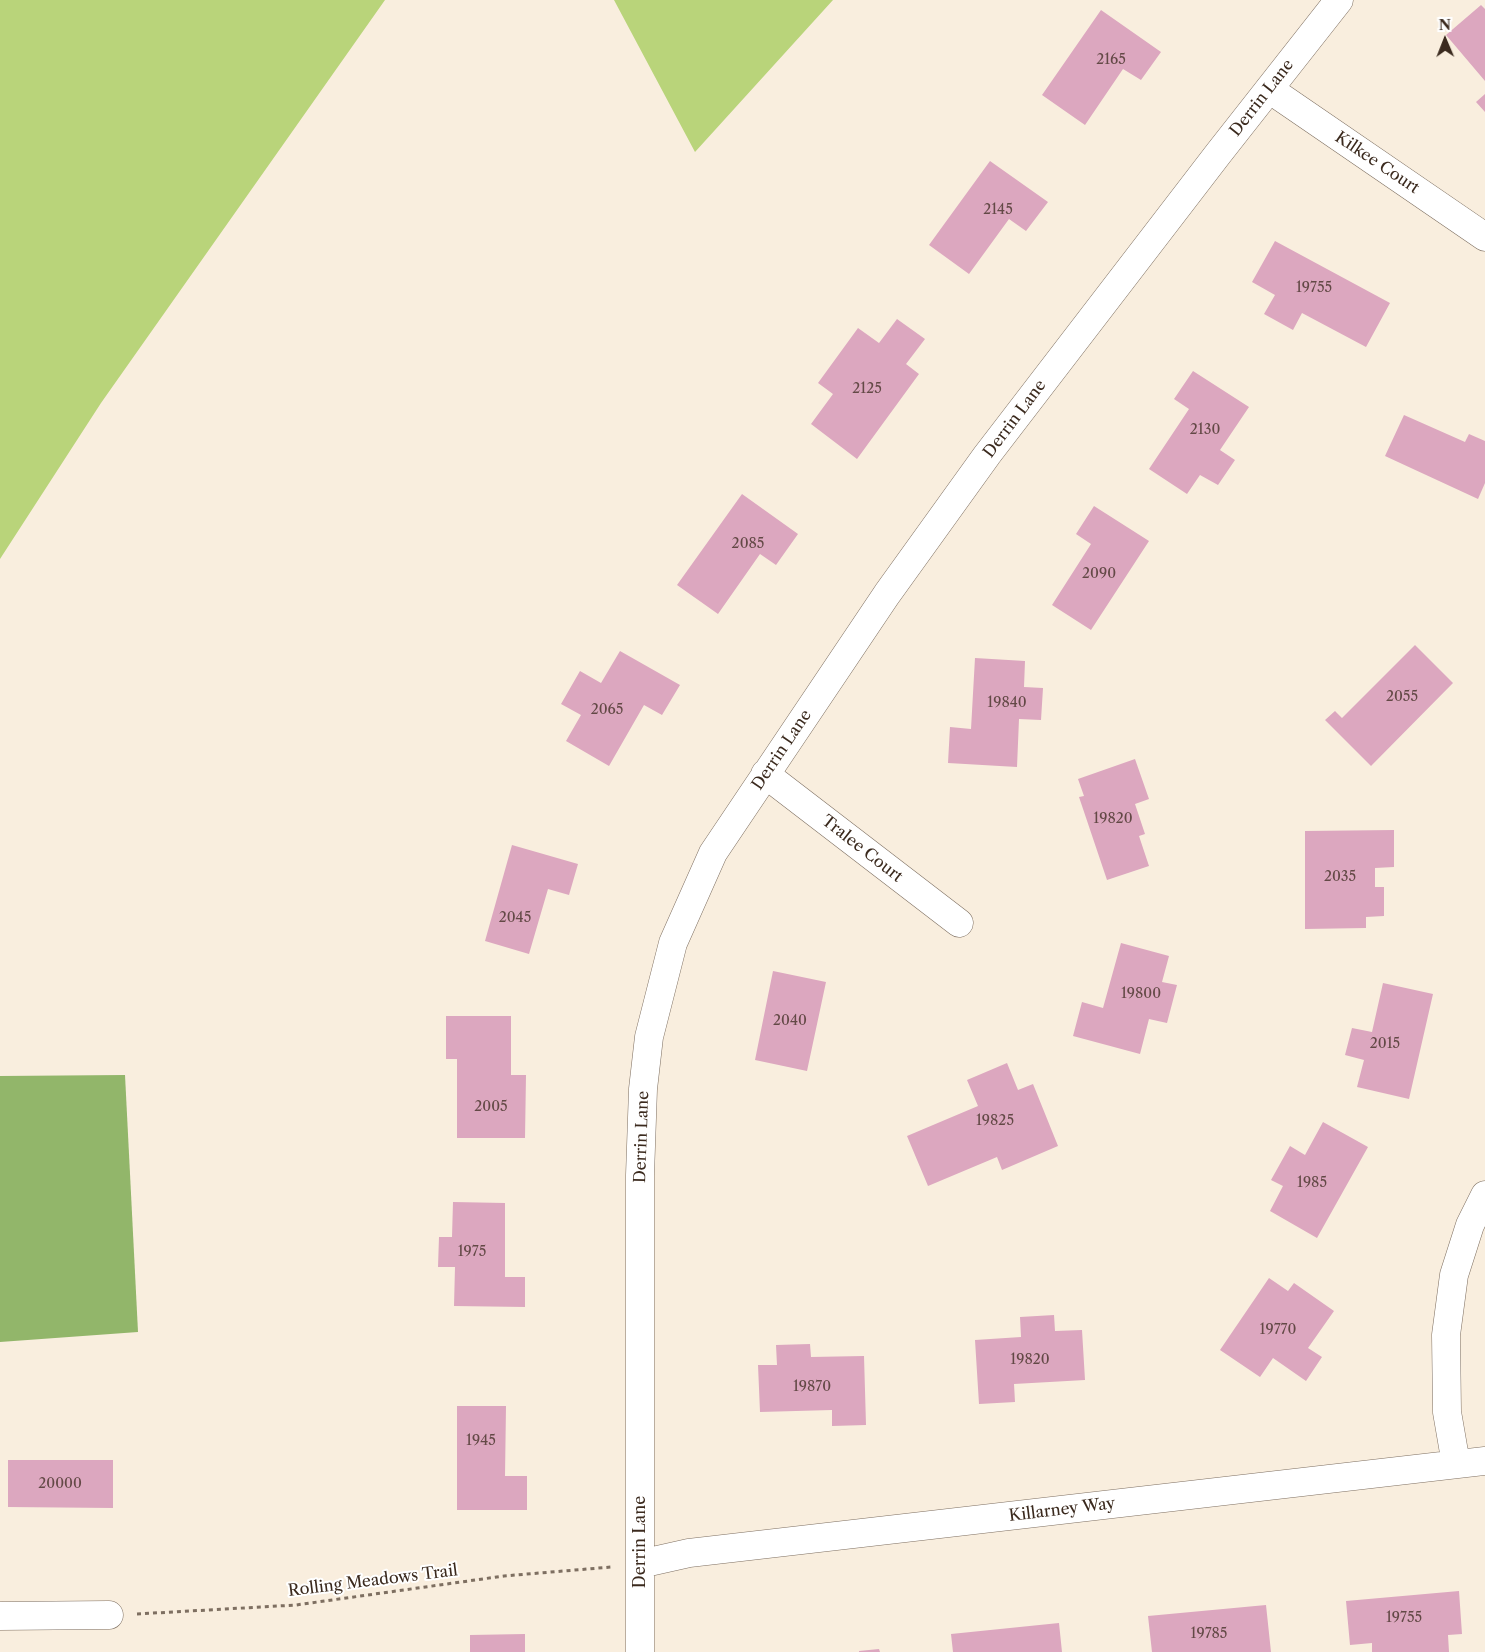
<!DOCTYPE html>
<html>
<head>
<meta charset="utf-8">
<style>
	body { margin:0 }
	#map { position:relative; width:1485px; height:1652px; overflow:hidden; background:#f9eede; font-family:"Libre Caslon Text",serif }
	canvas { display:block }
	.north { position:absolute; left:1420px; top:15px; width:50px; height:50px; -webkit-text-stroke:4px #fff; paint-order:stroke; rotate:359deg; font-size:14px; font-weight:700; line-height:20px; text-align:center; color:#3b2a1e }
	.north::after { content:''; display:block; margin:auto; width:18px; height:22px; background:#3b2a1e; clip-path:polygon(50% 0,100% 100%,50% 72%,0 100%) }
</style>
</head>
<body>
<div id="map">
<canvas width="1485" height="1652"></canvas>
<div class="north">N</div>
</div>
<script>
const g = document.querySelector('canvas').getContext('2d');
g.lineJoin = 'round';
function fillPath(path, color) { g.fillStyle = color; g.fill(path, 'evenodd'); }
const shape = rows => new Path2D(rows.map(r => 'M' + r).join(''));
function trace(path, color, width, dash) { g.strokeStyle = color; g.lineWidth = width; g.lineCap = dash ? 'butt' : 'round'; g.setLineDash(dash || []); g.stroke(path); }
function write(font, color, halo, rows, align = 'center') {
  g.font = font + ' "Libre Caslon Text",serif'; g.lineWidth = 4; g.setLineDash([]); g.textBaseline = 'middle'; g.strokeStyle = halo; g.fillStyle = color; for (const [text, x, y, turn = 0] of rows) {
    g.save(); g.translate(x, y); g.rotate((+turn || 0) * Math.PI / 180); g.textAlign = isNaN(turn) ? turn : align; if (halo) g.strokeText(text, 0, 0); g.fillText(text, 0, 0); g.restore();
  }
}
const green = shape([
	[0,0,385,0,101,403,0,559],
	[614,0,833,0,695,152]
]);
const forest = shape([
	[125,1075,138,1332,0,1342,0,1076]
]);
const building = shape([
	[1481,5,1485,9,1485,81,1446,35],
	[1101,10,1161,52,1141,80,1123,69,1085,125,1042,95],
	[1485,94,1485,112,1476,102],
	[990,161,1048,202,1026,231,1009,219,969,274,929,245],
	[1275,241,1390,303,1366,347,1302,313,1293,330,1264,314,1275,295,1252,282],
	[897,319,925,339,906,364,919,374,857,459,811,424,833,394,818,383,858,328,879,343],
	[1193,371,1249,407,1220,450,1235,460,1218,485,1200,475,1187,494,1149,469,1189,409,1174,399],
	[1404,415,1465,442,1469,434,1485,441,1485,483,1478,499,1385,456],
	[742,494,798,534,776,565,760,554,718,614,677,585],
	[1094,506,1149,541,1091,630,1052,605,1091,544,1076,534],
	[1415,645,1453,683,1371,766,1325,720,1335,711,1342,718],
	[620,651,680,685,662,715,644,705,609,766,566,741,581,715,561,704,580,671,601,683],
	[975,658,1025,661,1024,687,1043,688,1041,720,1019,719,1017,767,948,763,950,727,971,729],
	[1135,759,1149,799,1135,804,1145,834,1139,836,1149,866,1107,880,1079,797,1084,796,1078,779],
	[1394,830,1394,867,1375,868,1375,887,1384,887,1384,916,1366,917,1366,928,1305,929,1305,831],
	[512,845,578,864,569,895,548,889,529,954,485,941],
	[1121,943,1169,956,1162,982,1177,985,1167,1023,1149,1019,1140,1054,1073,1036,1082,1002,1103,1008],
	[773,971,826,982,807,1071,755,1060],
	[1383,983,1433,994,1409,1099,1357,1087,1364,1060,1345,1055,1352,1028,1372,1032],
	[446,1016,511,1016,511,1075,526,1075,525,1138,457,1138,457,1059,446,1059],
	[1007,1063,1018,1090,1033,1084,1058,1146,1002,1170,997,1157,928,1186,907,1136,978,1106,967,1080],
	[1323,1122,1368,1147,1317,1238,1270,1211,1283,1186,1271,1180,1290,1146,1305,1155],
	[453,1202,505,1203,505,1277,525,1277,525,1307,454,1306,455,1267,438,1267,439,1237,452,1237],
	[1269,1278,1288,1291,1294,1283,1334,1311,1308,1348,1322,1357,1306,1381,1273,1358,1260,1377,1220,1350],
	[1054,1315,1055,1331,1082,1330,1085,1380,1014,1384,1015,1402,979,1404,975,1340,1021,1337,1020,1317],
	[810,1344,811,1357,864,1356,866,1425,832,1426,832,1410,760,1412,758,1365,777,1365,776,1345],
	[457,1406,506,1406,505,1476,527,1476,527,1510,457,1510],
	[8,1460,113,1460,113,1508,8,1507],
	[1459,1591,1462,1634,1448,1635,1449,1652,1372,1652,1372,1643,1350,1645,1346,1601],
	[1266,1605,1271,1652,1152,1652,1148,1616],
	[1059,1623,1062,1652,953,1652,951,1634],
	[525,1634,525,1652,470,1652,470,1635],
	[879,1649,880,1652,859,1652,859,1651]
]);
const path = shape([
	[137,1614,296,1605,504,1576,611,1567]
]);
const minor = shape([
	[1269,89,1485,237],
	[765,774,959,923],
	[1456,1464,1447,1412,1446,1335,1454,1275,1470,1225,1485,1195],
	[640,1564,689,1553,1485,1461],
	[0,1616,109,1615],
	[640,1652,640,1175,643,1089,649,1037,673,943,713,853,887,594,987,455,1218,154,1339,0]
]);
const numberNames = [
	["2165",1111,60],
	["2145",998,210],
	["19755",1314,288],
	["2125",867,389],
	["2130",1205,430],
	["2085",748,544],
	["2090",1099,574],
	["2055",1402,697],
	["19840",1007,703],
	["2065",607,710],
	["19820",1113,819],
	["2035",1340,877],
	["2045",515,918],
	["19800",1141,994],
	["2040",790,1021],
	["2015",1385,1044],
	["2005",491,1107],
	["19825",995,1121],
	["1985",1312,1183],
	["1975",472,1252],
	["19770",1278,1330],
	["19820",1030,1360],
	["19870",812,1387],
	["1945",481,1441],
	["20000",60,1484],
	["19755",1404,1618],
	["19785",1209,1634]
];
const streetNames = [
	["Derrin Lane",1262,98,-52],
	["Kilkee Court",1377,163,34],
	["Derrin Lane",1015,419,-53],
	["Derrin Lane",782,750,-56],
	["Tralee Court",862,849,38],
	["Derrin Lane",642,1137,-88],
	["Killarney Way",1062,1510,-7],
	["Derrin Lane",640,1542,-90],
	["Rolling Meadows Trail",373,1581,-7]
];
fillPath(green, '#b9d47a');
fillPath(forest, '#92b66a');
fillPath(building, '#dca7bf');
trace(minor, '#7e6f61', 29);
trace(path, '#7e6f61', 3, [4, 4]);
trace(minor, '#fff', 28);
write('14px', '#634946', null, numberNames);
write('16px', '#3b2a1e', '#fff', streetNames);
</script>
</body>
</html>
